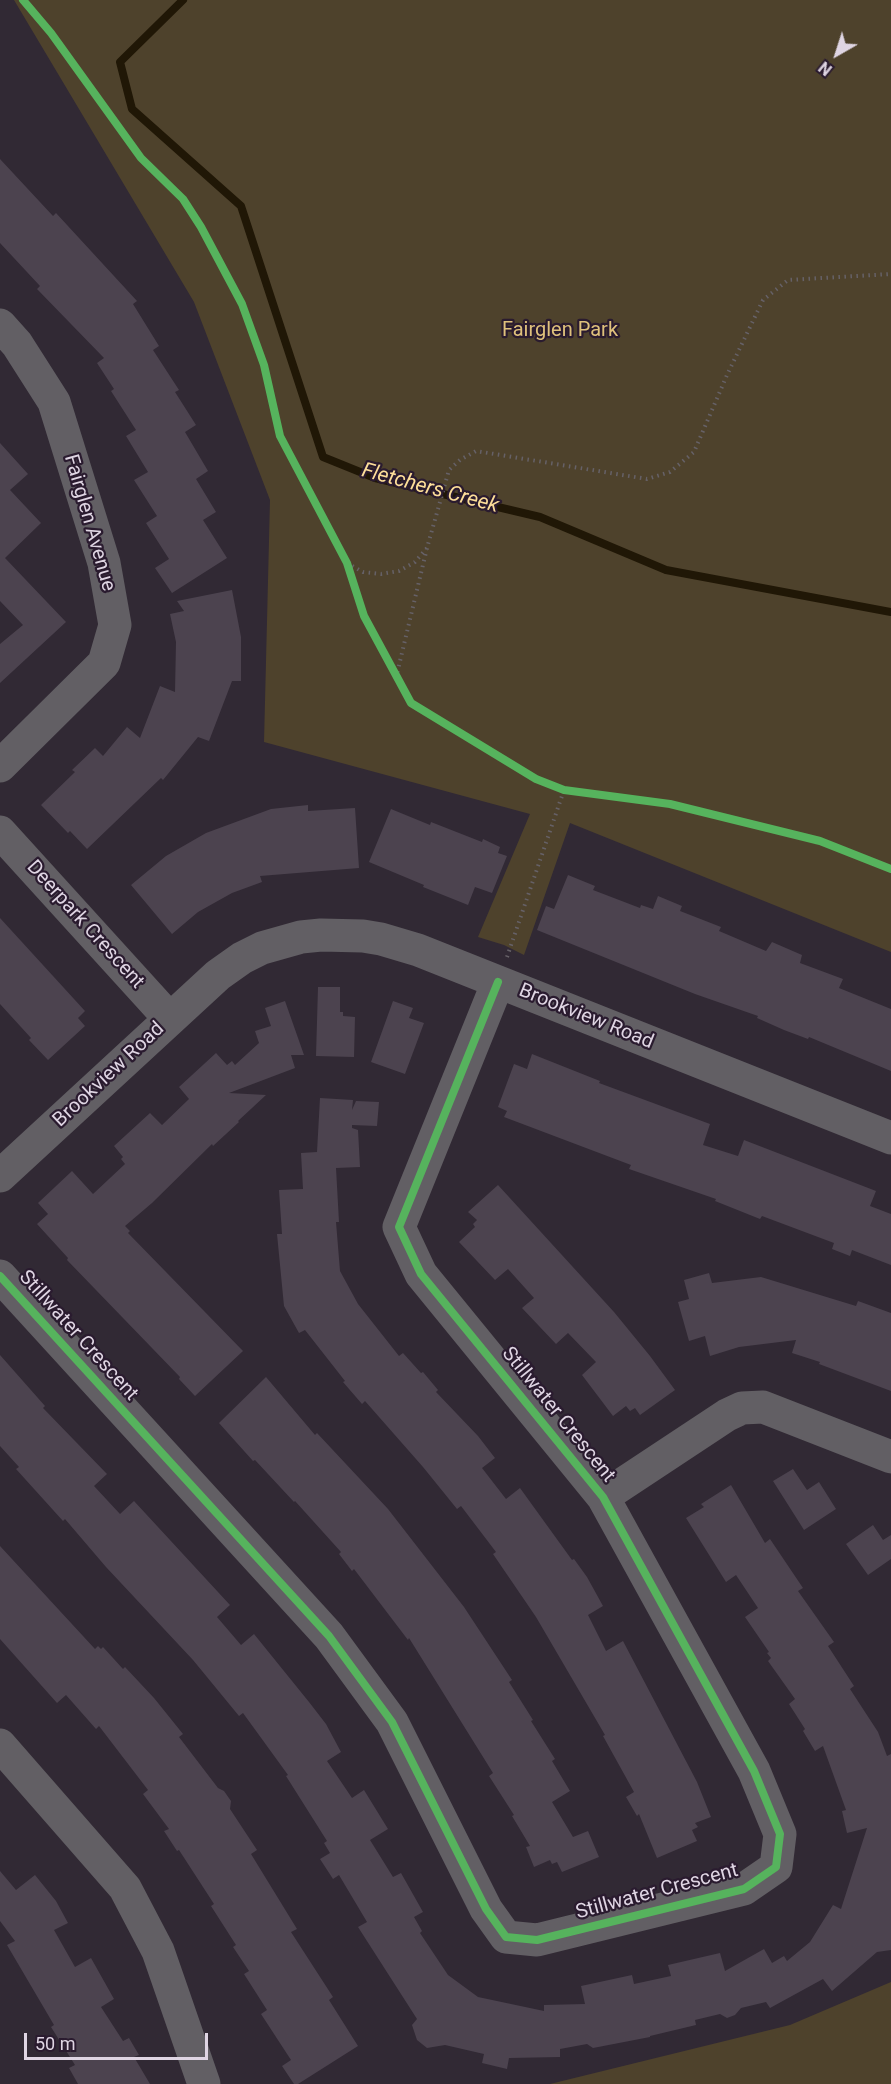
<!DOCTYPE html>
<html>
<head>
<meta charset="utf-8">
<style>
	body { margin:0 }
	#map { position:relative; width:891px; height:2084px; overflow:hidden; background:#312934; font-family:Roboto,sans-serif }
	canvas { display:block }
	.north { position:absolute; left:807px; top:24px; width:60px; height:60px; -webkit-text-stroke:4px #2a1b2f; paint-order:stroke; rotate:219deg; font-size:16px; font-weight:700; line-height:24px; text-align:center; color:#dfd5e3 }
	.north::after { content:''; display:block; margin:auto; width:21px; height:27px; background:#dfd5e3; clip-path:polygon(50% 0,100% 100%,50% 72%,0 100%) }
	.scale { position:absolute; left:24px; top:2033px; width:184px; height:27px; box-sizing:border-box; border:3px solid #dfd5e3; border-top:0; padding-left:8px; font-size:18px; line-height:21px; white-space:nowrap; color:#dfd5e3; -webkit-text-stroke:4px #2a1b2f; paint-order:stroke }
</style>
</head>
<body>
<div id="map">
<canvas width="891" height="2084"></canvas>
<div class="north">N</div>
<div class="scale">50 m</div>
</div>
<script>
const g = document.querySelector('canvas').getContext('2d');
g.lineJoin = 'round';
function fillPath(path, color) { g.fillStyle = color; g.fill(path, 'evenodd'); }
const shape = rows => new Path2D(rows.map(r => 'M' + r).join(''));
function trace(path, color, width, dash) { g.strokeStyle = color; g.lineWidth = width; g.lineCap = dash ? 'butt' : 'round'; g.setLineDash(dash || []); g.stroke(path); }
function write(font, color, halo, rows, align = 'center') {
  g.font = font + ' Roboto,sans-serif'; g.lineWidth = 4.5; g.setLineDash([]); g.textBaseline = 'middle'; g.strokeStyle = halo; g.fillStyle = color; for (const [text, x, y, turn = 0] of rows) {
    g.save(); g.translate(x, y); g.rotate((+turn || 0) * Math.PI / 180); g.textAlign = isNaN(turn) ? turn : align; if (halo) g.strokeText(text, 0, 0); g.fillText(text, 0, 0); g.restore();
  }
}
const green = shape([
	[14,0,891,0,891,952,570,823,524,955,504,945,478,937,530,814,264,742,270,500,194,302],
	[891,1982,891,2084,550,2084,790,2025]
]);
const stream = shape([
	[183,0,120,62,132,109,241,206,323,457,375,478,540,517,666,570,891,612]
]);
const building = shape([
	[0,159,53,216,56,213,137,301,133,304,159,346,153,350,179,390,175,392,196,425,185,432,208,471,196,479,216,512,203,520,227,558,172,593,155,568,169,559,146,523,157,516,134,480,148,472,126,436,136,430,111,391,114,389,97,363,104,358,37,289,40,286,0,243],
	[0,443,28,474,10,490,41,523,5,558,66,622,0,683,0,644,23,625,0,601],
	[232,590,241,637,241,681,232,681,209,741,198,737,163,780,161,778,87,849,70,831,68,833,41,805,75,772,72,770,95,748,103,756,127,727,140,738,160,686,175,692,176,642,170,614,184,611,177,601],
	[308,805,308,811,355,808,359,868,260,876,262,882,232,893,198,912,172,934,131,885,166,856,206,833,271,809],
	[391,809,430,825,431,822,482,842,483,839,500,847,498,853,507,856,492,893,475,887,468,905,423,887,424,885,369,862],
	[568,875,595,886,593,890,640,908,641,905,653,909,658,896,682,906,680,911,721,927,719,931,766,951,772,942,802,955,800,963,843,979,839,988,891,1009,891,1071,809,1037,808,1039,784,1030,757,1018,758,1016,695,994,537,930,546,906,554,909],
	[0,918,85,1011,78,1018,85,1026,48,1060,29,1040,31,1038,0,1004],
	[318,987,340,987,340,1012,343,1012,343,1016,355,1017,354,1057,316,1056],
	[285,1001,304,1055,291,1055,295,1068,229,1093,266,1095,238,1121,239,1122,213,1146,212,1144,152,1203,125,1226,130,1231,128,1233,243,1351,195,1396,179,1379,180,1377,67,1260,68,1258,37,1224,48,1214,38,1203,72,1171,93,1194,125,1164,121,1159,123,1157,114,1146,150,1113,162,1125,189,1099,179,1087,216,1053,227,1065,232,1061,235,1065,259,1043,255,1031,271,1026,265,1008],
	[393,1001,413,1008,409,1018,424,1023,405,1074,371,1062],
	[532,1054,600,1081,599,1083,710,1124,703,1145,738,1156,744,1140,876,1191,870,1206,891,1214,891,1265,852,1250,850,1256,832,1249,834,1243,762,1216,760,1219,715,1201,716,1199,629,1169,631,1165,504,1117,507,1111,498,1107,514,1064,527,1069],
	[320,1098,353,1100,352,1110,356,1101,379,1102,377,1126,352,1125,352,1128,358,1130,360,1167,336,1168,339,1222,336,1222,340,1271,358,1304,399,1356,403,1353,421,1373,423,1372,438,1390,436,1392,478,1436,495,1458,482,1468,506,1499,520,1488,572,1560,574,1559,587,1577,603,1606,588,1615,606,1651,623,1641,697,1782,711,1817,695,1823,698,1827,692,1830,697,1841,657,1858,639,1814,637,1816,626,1797,634,1792,603,1736,605,1735,536,1617,493,1554,496,1552,461,1506,457,1509,423,1467,365,1401,362,1404,343,1382,345,1381,305,1330,299,1333,284,1306,277,1234,282,1234,279,1190,303,1189,301,1153,317,1152],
	[498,1185,614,1312,650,1356,675,1390,640,1415,635,1408,630,1411,626,1406,613,1416,582,1375,596,1362,568,1333,556,1344,522,1308,534,1298,508,1269,495,1280,459,1242,475,1227,473,1224,477,1220,468,1212],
	[709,1273,712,1283,761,1277,856,1306,858,1301,891,1313,891,1391,819,1364,820,1362,792,1353,796,1340,739,1347,710,1356,705,1336,689,1341,678,1302,689,1299,684,1280],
	[0,1355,45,1406,43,1408,107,1474,94,1486,120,1514,134,1501,230,1605,217,1617,241,1645,254,1634,309,1702,326,1724,341,1752,327,1761,352,1798,364,1790,388,1829,370,1840,393,1877,401,1873,423,1912,414,1917,422,1931,420,1933,448,1975,478,1997,544,2011,544,2005,585,2004,581,1986,632,1975,634,1984,671,1976,668,1965,720,1953,725,1971,764,1949,772,1963,784,1956,787,1961,810,1942,833,1905,841,1909,867,1828,847,1833,842,1811,846,1810,823,1746,815,1751,803,1731,805,1729,789,1704,795,1699,768,1661,771,1658,767,1653,769,1652,745,1617,758,1608,736,1575,726,1582,686,1518,704,1507,701,1504,731,1485,765,1543,770,1539,803,1588,798,1591,834,1642,828,1646,854,1686,850,1689,878,1732,887,1756,891,1754,891,1950,877,1952,832,1991,823,1979,770,2008,766,2002,741,2008,735,2015,727,2018,720,2014,695,2020,696,2025,650,2036,650,2037,593,2048,587,2044,560,2049,560,2057,509,2058,507,2069,482,2063,484,2054,445,2045,427,2048,417,2040,412,2025,417,2019,358,1927,367,1922,339,1875,333,1879,320,1859,330,1853,324,1843,327,1841,286,1776,288,1775,243,1713,239,1716,193,1660,106,1567,65,1519,63,1521,16,1469,19,1467,0,1446],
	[266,1377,315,1435,317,1433,388,1509,464,1607,512,1680,509,1682,533,1720,531,1721,555,1759,552,1761,570,1791,552,1802,573,1837,588,1831,599,1857,562,1872,557,1862,552,1864,550,1860,534,1867,526,1847,530,1846,512,1816,514,1815,489,1776,493,1773,409,1638,408,1640,354,1569,352,1571,339,1554,341,1552,295,1501,294,1502,255,1460,253,1461,219,1423],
	[793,1469,807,1490,819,1482,836,1509,804,1530,773,1481],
	[873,1525,883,1540,891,1535,891,1559,868,1575,846,1544],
	[0,1546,95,1649,98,1646,101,1649,103,1647,123,1669,125,1667,154,1698,183,1734,179,1737,218,1788,224,1791,231,1801,230,1809,257,1850,251,1854,297,1929,291,1932,333,1997,329,2000,358,2046,298,2084,294,2084,282,2066,291,2060,261,2014,267,2010,244,1974,249,1971,233,1947,236,1945,211,1906,214,1904,179,1850,177,1851,164,1831,169,1829,143,1794,148,1790,99,1726,96,1729,66,1695,57,1703,0,1639],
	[0,1871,16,1890,35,1875,56,1901,68,1923,54,1930,75,1967,91,1958,114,1999,101,2007,123,2041,129,2038,139,2055,134,2057,150,2084,78,2084,69,2068,75,2065,51,2027,54,2025,7,1945,15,1941,0,1921]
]);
const path = shape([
	[23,0,51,33,141,158,183,199,201,227,242,304,264,365,280,436,347,563,364,616,411,703,536,779,564,790,670,804,820,841,891,869],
	[347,563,363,572,381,574,399,571,415,562,427,548],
	[396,678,427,548,449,470,460,460,476,451,647,479,670,472,694,452,727,375,763,300,788,280,891,274],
	[507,957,564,790]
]);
const minor = shape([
	[0,325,17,344,54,402,104,563,115,625,104,663,0,766],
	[0,832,169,1018],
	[0,1176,218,975,242,958,262,948,301,937,321,935,363,936,381,939,418,950,891,1138],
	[0,1276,329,1636,392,1722,486,1909,506,1937,537,1940,744,1889,776,1867,780,1834,754,1771,603,1497,421,1274,399,1227,498,982],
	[603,1497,727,1415,742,1408,763,1407,891,1457],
	[0,1745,125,1888,158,1951,204,2084]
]);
const cycleway = shape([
	[23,0,51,33,141,158,183,199,201,227,242,304,264,365,280,436,347,563,364,616,411,703,536,779,564,790,670,804,820,841,891,869],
	[0,1276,329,1636,392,1722,486,1909,506,1937,537,1940,744,1889,776,1867,780,1834,754,1771,603,1497,421,1274,399,1227,498,982]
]);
const parkNames = [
	["Fairglen Park",560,331]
];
const streetNames = [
	["Fairglen Avenue",89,523,74],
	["Deerpark Crescent",85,925,48],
	["Brookview Road",586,1017,22],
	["Brookview Road",109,1075,-43],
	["Stillwater Crescent",78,1336,48],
	["Stillwater Crescent",558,1415,51],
	["Stillwater Crescent",657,1892,-15]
];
const waterNames = [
	["Fletchers Creek",430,489,15]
];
fillPath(green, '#4e422c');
trace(stream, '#201706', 8);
fillPath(building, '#4c434f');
trace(path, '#666167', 4, [1.5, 4.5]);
trace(minor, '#625f64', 33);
trace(cycleway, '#56b35d', 8);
write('20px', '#dfc17c', '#2a1b2f', parkNames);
write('20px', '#dfd5e3', '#2a1b2f', streetNames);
write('italic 21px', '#fdde99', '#2a1b2f', waterNames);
</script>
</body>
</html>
